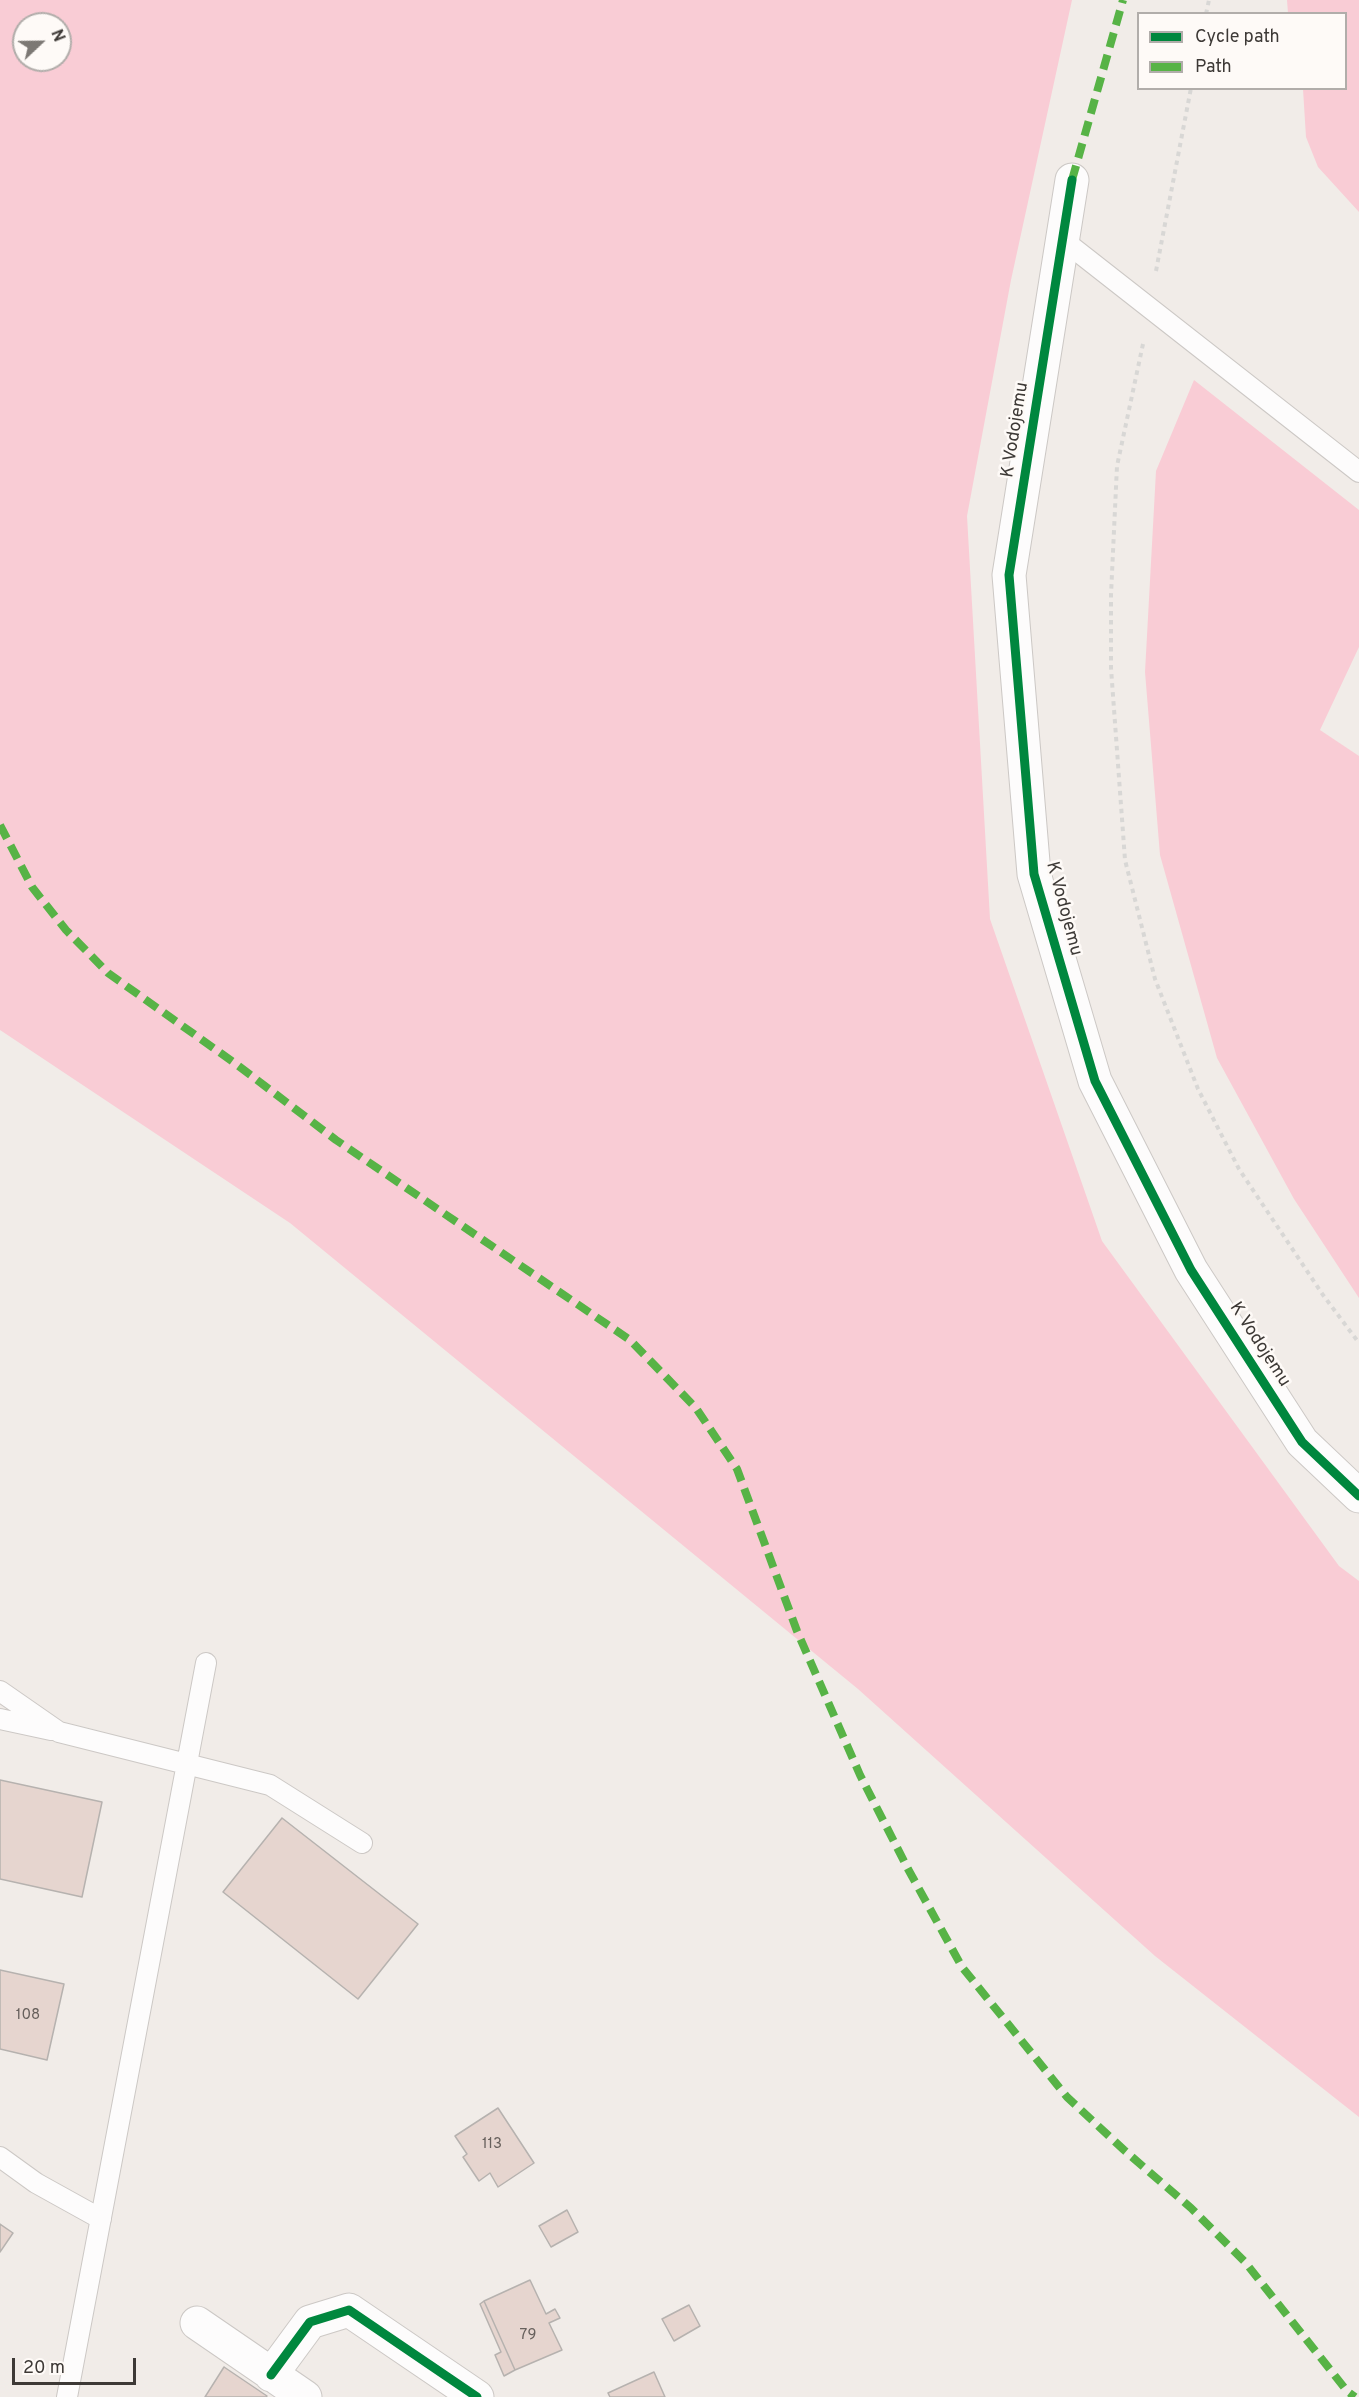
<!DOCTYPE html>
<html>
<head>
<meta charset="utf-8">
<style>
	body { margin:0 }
	#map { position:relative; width:1359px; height:2397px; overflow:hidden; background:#f1ece8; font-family:Overpass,sans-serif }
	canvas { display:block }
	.legend { position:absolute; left:1137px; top:12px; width:210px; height:78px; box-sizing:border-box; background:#fefaf7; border:2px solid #b1adaa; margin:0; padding:8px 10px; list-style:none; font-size:18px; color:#3d3936 }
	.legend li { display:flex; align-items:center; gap:12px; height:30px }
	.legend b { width:30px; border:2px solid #b1adaa }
	.north { position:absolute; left:12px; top:12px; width:60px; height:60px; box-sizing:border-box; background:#fefaf7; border:2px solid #b1adaa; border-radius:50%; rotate:68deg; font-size:16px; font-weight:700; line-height:24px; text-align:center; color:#3d3936 }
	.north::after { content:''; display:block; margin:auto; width:21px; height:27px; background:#7c7874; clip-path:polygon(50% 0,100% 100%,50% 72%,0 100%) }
	.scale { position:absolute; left:12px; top:2358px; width:124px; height:27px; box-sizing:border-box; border:3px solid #3d3936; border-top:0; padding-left:8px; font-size:18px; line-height:21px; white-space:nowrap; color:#3d3936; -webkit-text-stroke:4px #fefaf7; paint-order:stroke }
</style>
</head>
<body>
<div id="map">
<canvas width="1359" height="2397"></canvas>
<ul class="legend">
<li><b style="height:8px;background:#00873e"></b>Cycle path</li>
<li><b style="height:8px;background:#57b346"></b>Path</li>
</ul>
<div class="north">N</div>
<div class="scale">20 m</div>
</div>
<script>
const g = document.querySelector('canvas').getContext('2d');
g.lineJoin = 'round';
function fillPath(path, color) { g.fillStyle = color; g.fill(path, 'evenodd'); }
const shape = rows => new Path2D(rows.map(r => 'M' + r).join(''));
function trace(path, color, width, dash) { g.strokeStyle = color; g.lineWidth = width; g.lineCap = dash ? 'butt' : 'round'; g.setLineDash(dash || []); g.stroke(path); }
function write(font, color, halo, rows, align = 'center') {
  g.font = font + ' Overpass,sans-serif'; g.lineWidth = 5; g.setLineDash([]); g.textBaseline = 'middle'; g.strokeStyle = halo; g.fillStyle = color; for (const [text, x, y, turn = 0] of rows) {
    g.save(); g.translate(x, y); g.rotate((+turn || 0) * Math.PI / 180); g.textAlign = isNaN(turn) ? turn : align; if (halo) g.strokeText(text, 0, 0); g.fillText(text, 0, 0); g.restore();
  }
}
const green = shape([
	[0,0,1072,0,1011,280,967,516,990,919,1102,1241,1339,1566,1359,1581,1359,2117,1155,1956,858,1689,290,1223,0,1030],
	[24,24,60,24,60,60,24,60],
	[1287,0,1359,0,1359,212,1318,167,1306,137,1303,89,1346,88,1346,14,1288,13],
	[1194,380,1359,510,1359,647,1320,730,1359,756,1359,1298,1294,1199,1217,1058,1160,855,1145,672,1156,471]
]);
const building = shape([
	[0,1780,102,1802,82,1897,0,1879,0,1780],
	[282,1818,418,1924,358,1999,223,1892,282,1818],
	[0,1970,64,1984,47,2060,0,2049,0,1970],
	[498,2108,534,2163,498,2187,490,2173,479,2181,463,2157,467,2154,455,2136,498,2108],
	[567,2210,578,2232,551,2247,539,2226,567,2210],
	[0,2224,13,2233,0,2252,0,2224],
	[530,2280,546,2314,555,2309,560,2318,549,2323,562,2350,515,2370,484,2301,530,2280],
	[484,2301,515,2370,504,2376,495,2355,501,2352,480,2304,484,2301],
	[689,2305,700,2326,674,2341,662,2319,689,2305],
	[224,2367,267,2396,266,2397,205,2397,224,2367],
	[654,2372,665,2397,610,2397,608,2393,654,2372]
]);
const path = shape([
	[1206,14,1209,0],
	[1156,271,1191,88],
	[1143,344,1117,466,1111,595,1111,668,1125,860,1155,979,1198,1089,1239,1169,1323,1295,1359,1343]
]);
const service = shape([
	[1063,240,1359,472],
	[0,1691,59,1732,270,1785,362,1843],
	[0,1719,51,1730],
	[0,2157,36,2183,101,2219],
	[67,2397,206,1663]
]);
const minor = shape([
	[1072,180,1009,575,1034,874,1095,1081,1191,1270,1302,1442,1359,1496],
	[197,2323,305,2397],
	[271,2375,310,2322,349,2310,477,2397]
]);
const quiet = shape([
	[1072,180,1123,0],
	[0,825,32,887,66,930,108,973,236,1064,336,1140,630,1340,696,1408,737,1469,797,1631,860,1775,908,1869,962,1967,1067,2097,1124,2150,1191,2208,1245,2262,1347,2391,1355,2397]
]);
const cycleway = shape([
	[1072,180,1009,575,1034,874,1095,1081,1191,1270,1302,1442,1359,1496],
	[271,2375,310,2322,349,2310,477,2397]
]);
const numberNames = [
	["108",28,2016],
	["113",492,2145],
	["79",528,2336]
];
const streetNames = [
	["K Vodojemu",1016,430,-81],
	["K Vodojemu",1063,909,75],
	["K Vodojemu",1259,1345,57]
];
fillPath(green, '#f9ccd5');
fillPath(building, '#e6d5cf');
trace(building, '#b6b2af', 1.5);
trace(service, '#ccc8c5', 22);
trace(minor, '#ccc8c5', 35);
trace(path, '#d8d7d5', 4, [4.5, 4.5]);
trace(service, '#fdfcfc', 20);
trace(minor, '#fdfcfc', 33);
trace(quiet, '#57b346', 8, [15, 8]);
trace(cycleway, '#00873e', 9);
write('15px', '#67605c', null, numberNames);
write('18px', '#3d3936', '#fefaf7', streetNames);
</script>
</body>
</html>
